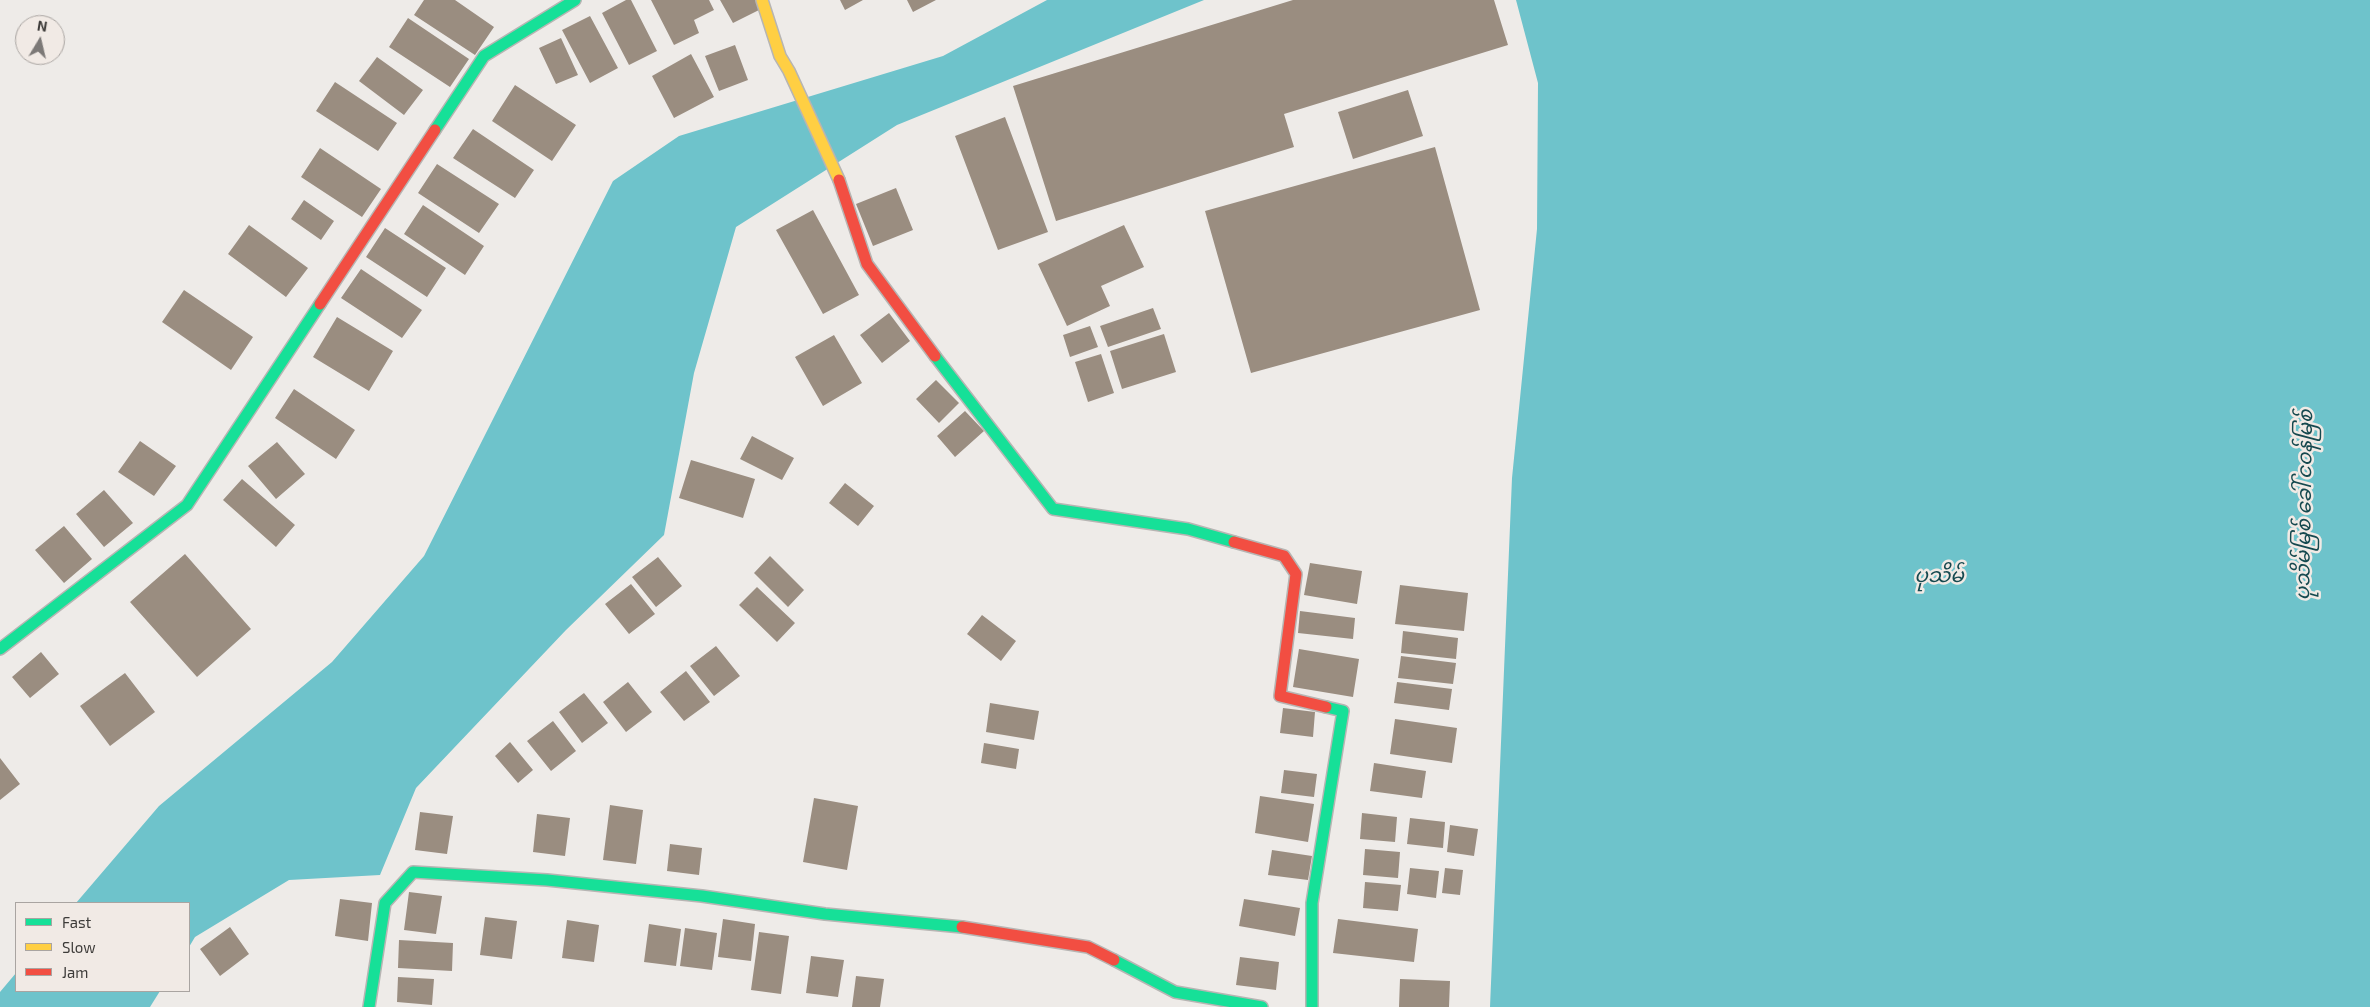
<!DOCTYPE html>
<html>
<head>
<meta charset="utf-8">
<style>
	body { margin:0 }
	#map { position:relative; width:2370px; height:1007px; overflow:hidden; background:#eeebe8; font-family:"Exo 2",sans-serif }
	canvas { display:block }
	.legend { position:absolute; left:15px; top:902px; width:175px; height:90px; box-sizing:border-box; background:#f1eae5; border:1px solid #a9a4a1; margin:0; padding:6px 9px; list-style:none; font-size:15px; color:#3e3c3a }
	.legend li { display:flex; align-items:center; gap:10px; height:25px }
	.legend b { width:25px; border:1px solid #a9a4a1 }
	.north { position:absolute; left:15px; top:15px; width:50px; height:50px; box-sizing:border-box; background:#f1eae5; border:1px solid #a9a4a1; border-radius:50%; rotate:9deg; font-size:14px; font-weight:700; line-height:20px; text-align:center; color:#3e3c3a }
	.north::after { content:''; display:block; margin:auto; width:18px; height:22px; background:#7c7977; clip-path:polygon(50% 0,100% 100%,50% 72%,0 100%) }
</style>
</head>
<body>
<div id="map">
<canvas width="2370" height="1007"></canvas>
<ul class="legend">
<li><b style="height:6px;background:#16e098"></b>Fast</li>
<li><b style="height:6px;background:#ffcf43"></b>Slow</li>
<li><b style="height:6px;background:#f24e42"></b>Jam</li>
</ul>
<div class="north">N</div>
</div>
<script>
const g = document.querySelector('canvas').getContext('2d');
g.lineJoin = 'round';
function fillPath(path, color) { g.fillStyle = color; g.fill(path, 'evenodd'); }
const shape = rows => new Path2D(rows.map(r => 'M' + r).join(''));
function trace(path, color, width, dash) { g.strokeStyle = color; g.lineWidth = width; g.lineCap = dash ? 'butt' : 'round'; g.setLineDash(dash || []); g.stroke(path); }
function write(font, color, halo, rows, align = 'center') {
  g.font = font + ' "Exo 2","Noto Sans Myanmar",sans-serif'; g.lineWidth = 5; g.setLineDash([]); g.textBaseline = 'middle'; g.strokeStyle = halo; g.fillStyle = color; for (const [text, x, y, turn = 0] of rows) {
    g.save(); g.translate(x, y); g.rotate((+turn || 0) * Math.PI / 180); g.textAlign = isNaN(turn) ? turn : align; if (halo) g.strokeText(text, 0, 0); g.fillText(text, 0, 0); g.restore();
  }
}
const water = shape([
	[1047,0,1204,0,897,125,736,227,694,373,664,535,566,630,416,788,380,875,289,880,195,937,189,947,189,903,76,903,159,806,332,662,424,556,613,181,679,136,943,56],
	[1516,0,2370,0,2370,1007,1490,1007,1512,478,1537,229,1538,83],
	[16,973,16,991,160,991,150,1007,0,1007,0,992]
]);
const building = shape([
	[424,0,455,0,494,27,475,55,414,15],
	[626,0,631,0,657,51,629,65,602,13],
	[651,0,709,0,714,10,694,20,699,33,674,45],
	[720,0,756,0,761,9,733,23],
	[840,0,863,0,845,10],
	[907,0,936,0,913,12],
	[1293,0,1494,0,1508,45,1284,114,1294,147,1056,221,1013,86],
	[590,16,618,68,590,83,562,30],
	[408,18,469,59,450,87,389,47],
	[561,38,578,75,556,84,539,48],
	[735,45,748,80,719,91,705,56],
	[691,54,714,97,674,118,652,76],
	[377,57,423,90,404,115,359,81],
	[335,82,397,123,378,151,316,111],
	[515,85,576,125,552,161,492,121],
	[1408,90,1423,136,1353,159,1338,112],
	[1005,117,1048,232,998,250,955,136],
	[473,129,534,170,515,198,453,158],
	[1435,147,1480,310,1251,373,1205,211],
	[320,148,381,189,362,217,301,177],
	[437,164,499,204,479,233,418,193],
	[896,188,913,230,873,246,856,204],
	[304,200,334,221,321,240,291,219],
	[423,205,484,246,465,275,404,234],
	[813,210,859,295,823,314,776,230],
	[249,225,308,268,286,297,228,254],
	[1124,225,1144,267,1101,286,1110,306,1067,326,1038,264],
	[385,228,446,268,427,297,366,257],
	[361,269,422,310,402,338,341,298],
	[184,290,253,337,231,370,162,322],
	[1153,308,1161,329,1108,347,1100,326],
	[889,313,910,341,882,363,860,335],
	[337,317,393,351,369,391,313,357],
	[1090,326,1098,347,1070,357,1063,335],
	[1164,334,1176,372,1122,389,1110,351],
	[834,335,862,383,823,406,795,357],
	[1101,354,1114,393,1088,402,1075,362],
	[936,380,959,403,939,423,916,399],
	[294,389,355,430,336,459,275,418],
	[965,411,984,431,955,457,937,436],
	[752,436,794,458,782,480,740,459],
	[140,441,176,466,154,496,118,472],
	[277,442,305,474,276,499,248,466],
	[691,460,755,479,743,518,679,498],
	[242,479,295,525,276,547,223,500],
	[845,483,874,506,858,526,829,503],
	[104,490,133,523,104,547,76,514],
	[64,526,92,559,64,583,35,550],
	[185,554,251,629,197,677,130,602],
	[770,556,804,590,788,607,754,573],
	[658,557,682,586,656,607,632,577],
	[1310,563,1362,571,1357,604,1304,595],
	[631,584,655,614,629,634,605,604],
	[1400,585,1468,593,1464,631,1395,624],
	[757,587,795,623,777,642,739,605],
	[1300,611,1355,618,1353,639,1298,633],
	[982,615,1016,641,1001,661,967,634],
	[1403,631,1458,638,1456,659,1401,653],
	[716,646,740,676,714,696,690,666],
	[1299,649,1359,659,1353,697,1293,687],
	[41,652,59,674,30,698,12,677],
	[1401,656,1456,663,1453,684,1398,678],
	[686,671,710,702,684,721,660,692],
	[125,673,155,712,110,746,80,706],
	[628,682,652,712,626,732,603,702],
	[1397,682,1452,689,1449,710,1394,703],
	[584,693,608,723,582,743,559,712],
	[990,703,1039,711,1034,740,986,732],
	[1283,708,1315,712,1313,737,1280,733],
	[1395,719,1457,728,1452,763,1390,754],
	[553,721,576,751,551,771,527,741],
	[510,742,533,770,518,783,495,756],
	[984,743,1019,749,1016,769,981,763],
	[0,758,20,784,0,800],
	[1374,763,1426,771,1422,798,1370,791],
	[1284,770,1317,774,1314,797,1281,793],
	[1260,796,1314,804,1308,842,1255,833],
	[814,798,858,806,847,870,803,862],
	[610,805,643,810,636,864,603,860],
	[420,812,453,816,447,854,415,850],
	[1362,813,1397,817,1395,842,1360,839],
	[537,814,570,818,565,856,533,852],
	[1410,818,1445,822,1443,848,1407,844],
	[1450,825,1478,829,1474,856,1447,852],
	[670,844,702,848,699,875,667,871],
	[1365,849,1400,852,1398,878,1363,875],
	[1272,850,1312,856,1308,880,1268,875],
	[1410,868,1439,871,1436,898,1407,894],
	[1445,868,1463,870,1460,895,1442,893],
	[1365,882,1401,885,1398,911,1363,908],
	[409,892,442,896,436,934,404,930],
	[340,899,372,903,368,941,335,936],
	[1244,899,1300,908,1295,936,1239,926],
	[485,917,517,921,512,959,480,955],
	[723,919,755,924,751,961,718,957],
	[1338,919,1418,929,1414,962,1333,953],
	[567,920,599,925,594,962,562,958],
	[649,924,681,929,676,966,644,962],
	[230,927,249,954,220,976,200,949],
	[685,928,717,933,712,970,680,966],
	[759,932,789,936,781,994,751,990],
	[399,940,453,943,452,971,398,968],
	[811,956,844,960,838,997,806,993],
	[1240,957,1279,962,1276,990,1236,985],
	[856,976,884,979,880,1007,852,1007],
	[398,977,434,979,432,1005,397,1002],
	[1400,979,1450,981,1449,1007,1399,1007]
]);
const fast = shape([
	[435,130,484,56,575,0],
	[935,356,1053,509,1188,529,1234,542],
	[0,649,187,505,320,304],
	[1114,960,1175,992,1262,1007],
	[369,1007,385,903,413,872,547,880,702,896,825,914,962,927],
	[1312,1007,1312,903,1343,711,1326,707]
]);
const slow = shape([
	[762,0,780,56,789,71,839,180]
]);
const jam = shape([
	[839,180,867,264,935,356],
	[320,304,435,130],
	[1234,542,1284,556,1296,574,1280,696,1326,707],
	[962,927,1088,947,1114,960]
]);
const waterNames = [
	["ပုသိမ်မြစ် ခေါ် ငဝန်မြစ်",2304,505,-89],
	["ပုသိမ်",1939,575]
];
fillPath(water, '#6ec3cb');
fillPath(building, '#9a8d80');
trace(fast, '#b7b5b3', 14);
trace(slow, '#b7b5b3', 14);
trace(jam, '#b7b5b3', 14);
trace(fast, '#16e098', 11);
trace(slow, '#ffcf43', 11);
trace(jam, '#f24e42', 11);
write('italic 20px', '#15494f', '#f1eae5', waterNames);
</script>
</body>
</html>
